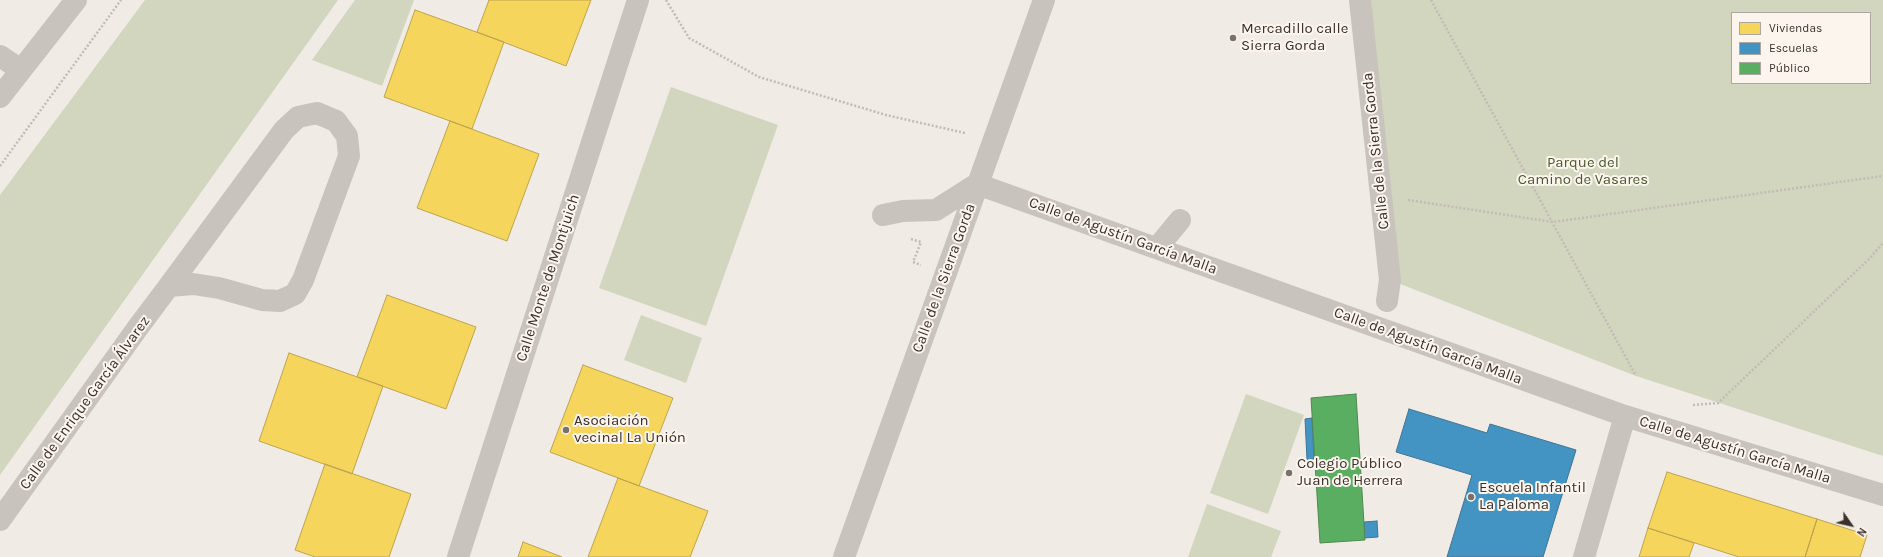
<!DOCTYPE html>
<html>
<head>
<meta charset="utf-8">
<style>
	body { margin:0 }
	#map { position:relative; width:1883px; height:557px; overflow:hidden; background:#f0ebe5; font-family:Karla,sans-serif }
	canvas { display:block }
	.legend { position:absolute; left:1731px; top:12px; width:140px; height:72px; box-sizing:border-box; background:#fbf5ee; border:1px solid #aea6a0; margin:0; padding:5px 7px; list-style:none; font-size:12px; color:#3b302b }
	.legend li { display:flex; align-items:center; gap:8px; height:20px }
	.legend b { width:20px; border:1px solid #aea6a0 }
	.north { position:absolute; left:1831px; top:505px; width:40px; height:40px; -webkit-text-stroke:3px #fbf5ee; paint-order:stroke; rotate:124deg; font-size:11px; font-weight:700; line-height:16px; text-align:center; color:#3b302b }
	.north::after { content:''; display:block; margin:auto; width:14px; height:18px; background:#3b302b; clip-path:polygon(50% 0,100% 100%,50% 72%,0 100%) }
</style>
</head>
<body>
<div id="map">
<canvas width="1883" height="557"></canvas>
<ul class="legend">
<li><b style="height:11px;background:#f6d55c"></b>Viviendas</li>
<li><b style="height:11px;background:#4393c3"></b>Escuelas</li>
<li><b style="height:11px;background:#5aae61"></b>Público</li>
</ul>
<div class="north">N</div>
</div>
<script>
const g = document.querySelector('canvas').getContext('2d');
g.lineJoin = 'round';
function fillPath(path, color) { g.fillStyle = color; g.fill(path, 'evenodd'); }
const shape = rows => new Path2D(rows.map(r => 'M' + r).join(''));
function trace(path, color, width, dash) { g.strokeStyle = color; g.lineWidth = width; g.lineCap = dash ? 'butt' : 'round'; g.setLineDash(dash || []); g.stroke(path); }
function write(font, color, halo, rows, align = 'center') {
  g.font = font + ' Karla,sans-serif'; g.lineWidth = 4; g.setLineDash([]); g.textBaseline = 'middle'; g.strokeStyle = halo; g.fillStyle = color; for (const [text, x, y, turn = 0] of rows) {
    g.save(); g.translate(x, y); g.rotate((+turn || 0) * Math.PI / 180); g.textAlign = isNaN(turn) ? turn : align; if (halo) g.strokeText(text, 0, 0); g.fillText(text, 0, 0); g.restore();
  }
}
const green = shape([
	[145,0,338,0,0,475,0,195],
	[355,0,414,0,382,86,312,60],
	[1360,0,1883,0,1883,456,1636,376,1390,280],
	[1732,13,1870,13,1870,83,1732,83],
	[671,87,778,125,706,326,599,288],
	[641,315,702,338,686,383,624,360],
	[1246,394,1304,415,1268,514,1210,493],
	[1207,504,1281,531,1271,557,1188,557]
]);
const homes = shape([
	[489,0,591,0,566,66,477,32,489,0],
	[415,10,504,42,472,129,384,97,415,10],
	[450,121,539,154,507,241,417,208,450,121],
	[387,295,476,327,446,409,357,377,387,295],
	[289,353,383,386,352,474,259,441,289,353],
	[583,365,673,398,639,486,550,452,583,365],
	[325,464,411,494,389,557,315,557,295,550,325,464],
	[1667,472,1817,519,1805,557,1739,557,1648,528,1667,472],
	[618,478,708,511,690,557,588,557,618,478],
	[1817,519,1867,535,1860,557,1805,557,1817,519],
	[1648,528,1694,543,1689,557,1639,557,1648,528],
	[523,542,562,557,518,557,523,542]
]);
const schools = shape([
	[1409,409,1487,433,1490,424,1576,450,1543,557,1447,557,1472,475,1396,452,1409,409],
	[1312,418,1314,459,1307,460,1305,419,1312,418],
	[1377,521,1378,537,1364,538,1364,522,1377,521]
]);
const public = shape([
	[1356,394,1365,540,1320,543,1311,398,1356,394]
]);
const path = shape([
	[666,0,689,38,759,77,886,115,965,133],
	[1431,0,1636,376],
	[0,166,121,0],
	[1408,200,1553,222,1883,176],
	[911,239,921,242,913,262,921,265],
	[1693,405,1718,403,1870,258,1883,243]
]);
const minor = shape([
	[1360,0,1390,280,1387,301],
	[0,56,21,70],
	[0,97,76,0],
	[883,215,903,211,936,210,977,184,1625,416,1883,495],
	[1157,248,1180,220],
	[0,520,139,326,169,286,284,130,298,117,317,113,336,121,347,136,349,156,303,280,295,294,280,301,262,300,219,288,193,284,169,286],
	[458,557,638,0],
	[844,557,1044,0],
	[1584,557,1625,416]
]);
const markers = [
	[1233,38,4,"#7a716c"],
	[566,430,4,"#7a716c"],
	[1289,473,4,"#7a716c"],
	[1471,497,4,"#7a716c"]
];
const poiNames = [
	["Mercadillo calle",1241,29],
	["Sierra Gorda",1241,46],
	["Asociación",574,421],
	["vecinal La Unión",574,438],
	["Colegio Público",1297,464],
	["Juan de Herrera",1297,481],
	["Escuela Infantil",1479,488],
	["La Paloma",1479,505]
];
const streetNames = [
	["Calle de la Sierra Gorda",1376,151,-96],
	["Calle de Agustín García Malla",1123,236,20],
	["Calle Monte de Montjuich",548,278,-72],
	["Calle de la Sierra Gorda",944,278,-70],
	["Calle de Agustín García Malla",1428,346,20],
	["Calle de Enrique García Álvarez",85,403,-54],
	["Calle de Agustín García Malla",1735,450,17]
];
const parkNames = [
	["Parque del",1583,163],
	["Camino de Vasares",1583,180]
];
fillPath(green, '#d2d6bf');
fillPath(homes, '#f6d55c');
trace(homes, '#bea44d', 1);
fillPath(schools, '#4393c3');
trace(schools, '#417595', 1);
fillPath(public, '#5aae61');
trace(public, '#518851', 1);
trace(path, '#c2bbb6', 2.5, [2, 2]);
trace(minor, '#c9c3be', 22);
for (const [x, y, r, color] of markers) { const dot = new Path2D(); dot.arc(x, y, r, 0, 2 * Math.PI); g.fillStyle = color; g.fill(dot); trace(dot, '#fbf5ee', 1.5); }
write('15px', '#3b302b', '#fbf5ee', poiNames, 'left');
write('15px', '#3b302b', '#fbf5ee', streetNames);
write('15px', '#4b5a2e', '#fbf5ee', parkNames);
</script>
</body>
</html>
